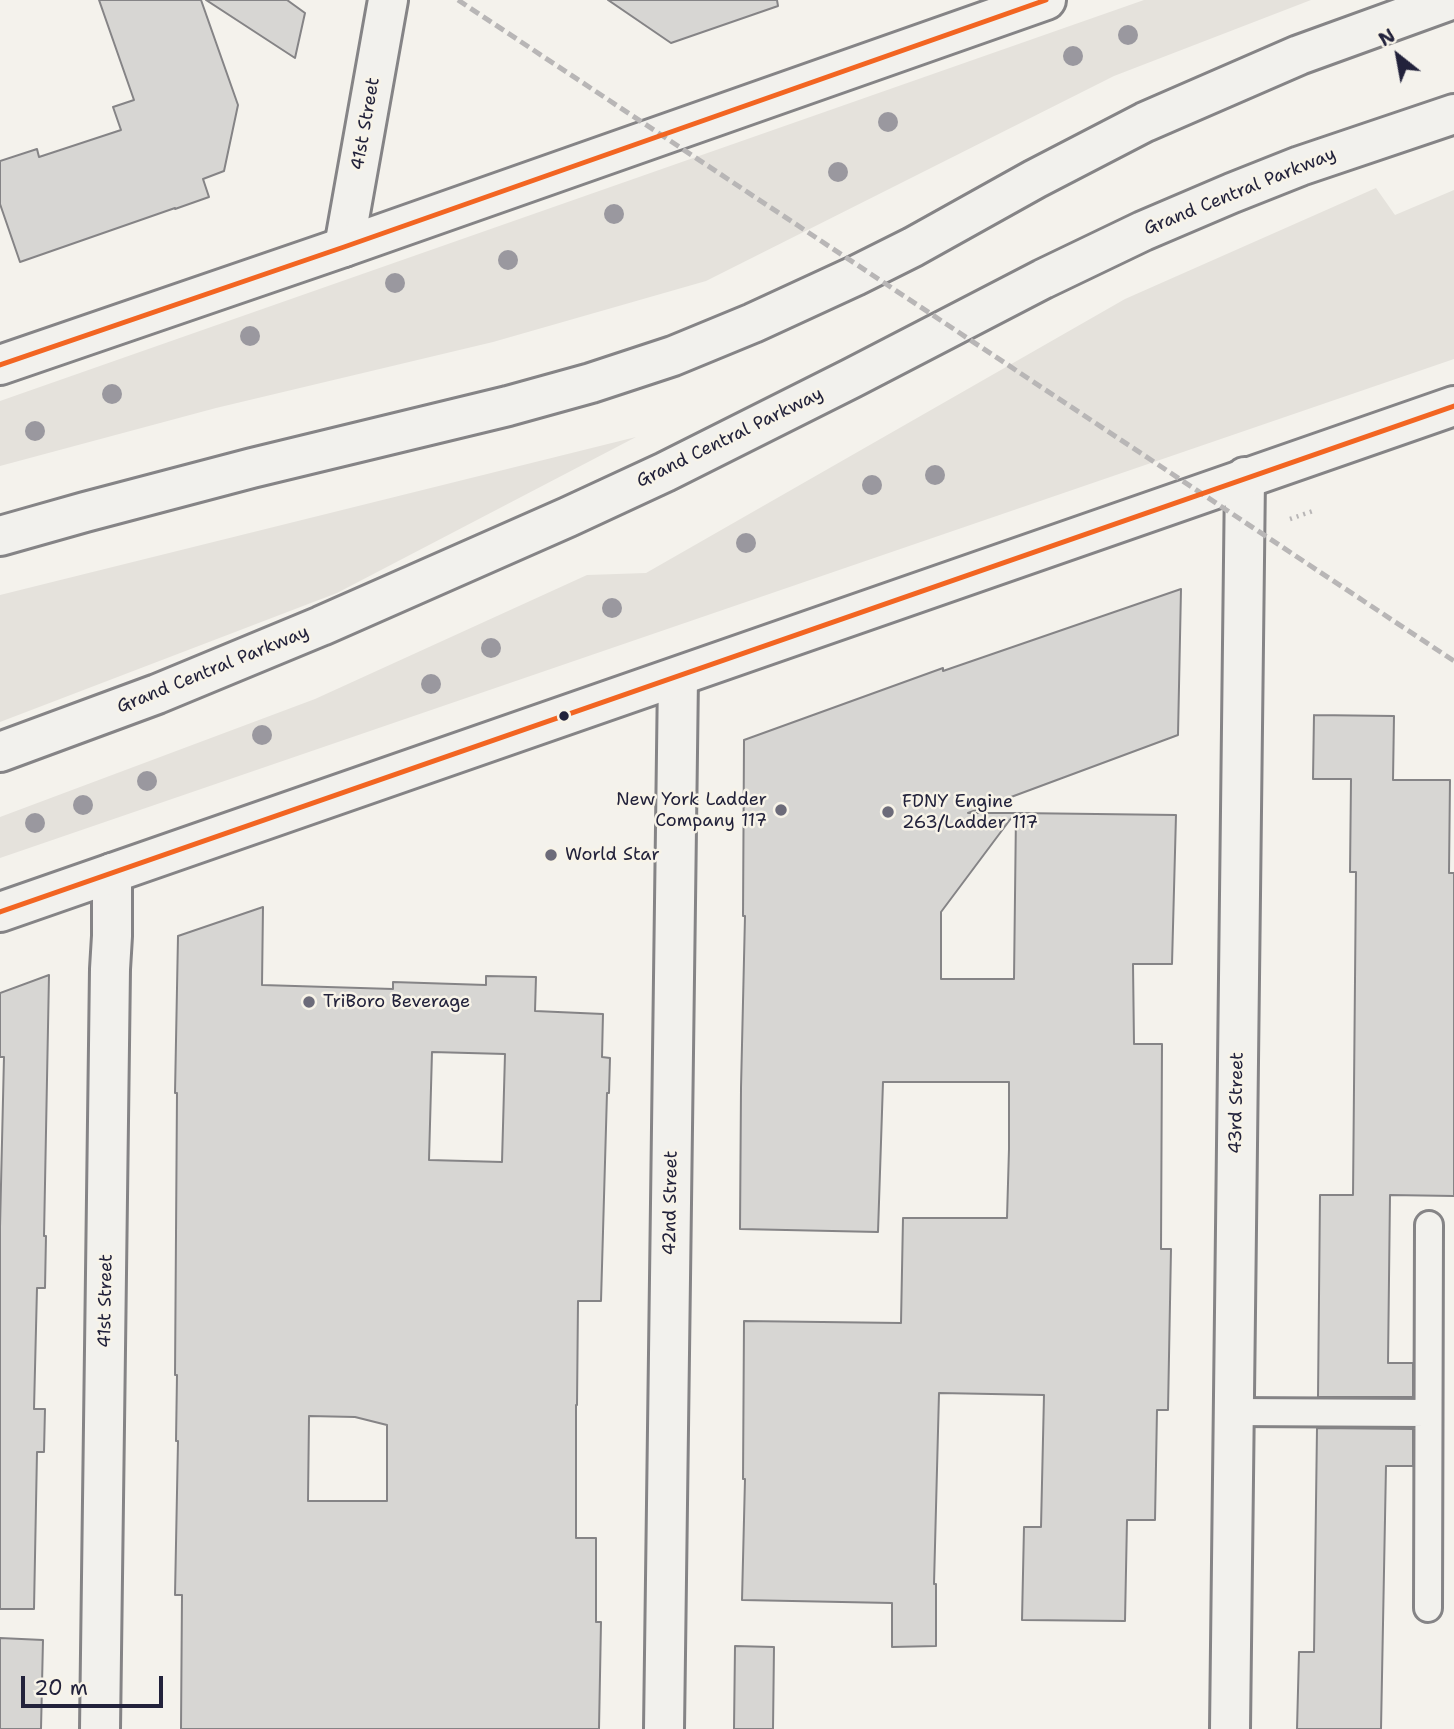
<!DOCTYPE html>
<html>
<head>
<meta charset="utf-8">
<style>
	body { margin:0 }
	#map { position:relative; width:1454px; height:1729px; overflow:hidden; background:#f4f2ec; font-family:"Shantell Sans",sans-serif }
	canvas { display:block }
	.north { position:absolute; left:1363px; top:21px; width:70px; height:70px; -webkit-text-stroke:5px #f7f3e8; paint-order:stroke; rotate:329deg; font-size:19px; font-weight:700; line-height:28px; text-align:center; color:#22223b }
	.north::after { content:''; display:block; margin:auto; width:24px; height:32px; background:#22223b; clip-path:polygon(50% 0,100% 100%,50% 72%,0 100%) }
	.scale { position:absolute; left:21px; top:1676px; width:142px; height:32px; box-sizing:border-box; border:4px solid #22223b; border-top:0; padding-left:9px; font-size:21px; line-height:24px; white-space:nowrap; color:#22223b; -webkit-text-stroke:5px #f7f3e8; paint-order:stroke }
</style>
</head>
<body>
<div id="map">
<canvas width="1454" height="1729"></canvas>
<div class="north">N</div>
<div class="scale">20 m</div>
</div>
<script>
const g = document.querySelector('canvas').getContext('2d');
g.lineJoin = 'round';
function fillPath(path, color) { g.fillStyle = color; g.fill(path, 'evenodd'); }
const shape = rows => new Path2D(rows.map(r => 'M' + r).join(''));
function trace(path, color, width, dash) { g.strokeStyle = color; g.lineWidth = width; g.lineCap = dash ? 'butt' : 'round'; g.setLineDash(dash || []); g.stroke(path); }
function write(font, color, halo, rows, align = 'center') {
  g.font = font + ' "Shantell Sans",sans-serif'; g.lineWidth = 5; g.setLineDash([]); g.textBaseline = 'middle'; g.strokeStyle = halo; g.fillStyle = color; for (const [text, x, y, turn = 0] of rows) {
    g.save(); g.translate(x, y); g.rotate((+turn || 0) * Math.PI / 180); g.textAlign = isNaN(turn) ? turn : align; if (halo) g.strokeText(text, 0, 0); g.fillText(text, 0, 0); g.restore();
  }
}
const built = shape([
	[1144,0,1311,0,1114,76,706,281,493,342,216,408,0,466,0,401],
	[1376,188,1395,215,1454,190,1454,359,0,858,0,817,315,699,587,575,646,573,1125,299],
	[636,437,337,593,0,722,0,595]
]);
const building = shape([
	[99,0,201,0,238,105,224,171,203,179,209,197,175,209,175,208,20,262,0,204,0,161,37,149,39,157,121,130,113,107,134,100,99,0],
	[206,0,287,0,305,13,295,58,206,0],
	[608,0,777,0,778,6,671,43,608,0],
	[1181,589,1178,735,968,813,1015,813,941,912,941,979,1014,979,1016,813,1176,815,1172,964,1133,964,1134,1044,1162,1044,1161,1249,1171,1249,1168,1410,1157,1410,1155,1520,1127,1520,1125,1621,1022,1620,1024,1527,1041,1527,1044,1395,939,1393,934,1584,936,1584,936,1646,892,1647,892,1603,742,1600,745,1479,743,1479,744,1321,901,1323,903,1218,1007,1218,1009,1149,1009,1082,883,1082,878,1232,740,1229,741,1088,745,916,743,916,744,740,943,668,943,671,1181,589],
	[1314,715,1394,716,1393,780,1450,780,1449,873,1454,873,1454,1196,1390,1195,1388,1363,1413,1363,1413,1397,1318,1397,1320,1195,1353,1195,1356,872,1350,872,1351,779,1313,779,1314,715],
	[263,907,262,985,393,989,393,982,486,985,486,976,536,977,535,1011,603,1014,602,1057,610,1058,609,1093,607,1093,601,1301,578,1301,577,1405,576,1405,576,1538,596,1538,596,1622,601,1622,599,1729,181,1729,182,1595,175,1595,178,1441,176,1441,177,1375,175,1375,177,1093,175,1093,178,936,263,907],
	[432,1052,505,1054,502,1162,429,1160,432,1052],
	[309,1416,355,1417,387,1425,387,1501,308,1501,309,1416],
	[49,975,44,1236,46,1236,45,1288,37,1288,34,1409,45,1409,44,1452,37,1452,34,1609,0,1609,0,1227,4,1057,0,1057,0,993,49,975],
	[1317,1428,1413,1429,1413,1466,1386,1466,1381,1729,1297,1729,1299,1652,1314,1652,1317,1428],
	[0,1638,43,1640,41,1729,0,1729,0,1638],
	[735,1646,774,1647,773,1729,734,1729,735,1646]
]);
const path = shape([
	[1290,519,1313,511]
]);
const service = shape([
	[1233,1412,1428,1413],
	[1428,1608,1429,1225]
]);
const minor = shape([
	[344,247,388,0],
	[100,1729,110,969,112,936,112,873],
	[664,1729,678,677],
	[1230,1729,1245,477]
]);
const secondary = shape([
	[0,365,344,247,1046,0],
	[0,912,1454,406]
]);
const motorway = shape([
	[0,536,85,512,252,468,508,406,591,383,673,356,753,323,855,276,913,247,1035,179,1145,122,1299,55,1451,0],
	[0,752,157,694,321,626,568,517,665,472,852,378,1043,279,1143,231,1232,193,1300,166,1454,114]
]);
const rail = shape([
	[458,0,1454,661]
]);
const bus1 = shape([
	[0,365,344,247,1046,0],
	[0,912,1454,406]
]);
const trees = [
	[1128,35],
	[1073,56],
	[888,122],
	[838,172],
	[614,214],
	[508,260],
	[395,283],
	[250,336],
	[112,394],
	[35,431],
	[935,475],
	[872,485],
	[746,543],
	[612,608],
	[491,648],
	[431,684],
	[262,735],
	[147,781],
	[83,805],
	[35,823]
];
const markers = [
	[564,716,6,"#22223b"],
	[781,810,7,"#6c6b79"],
	[888,812,7,"#6c6b79"],
	[551,855,7,"#6c6b79"],
	[309,1002,7,"#6c6b79"]
];
const streetNames = [
	["41st Street",366,124,-80],
	["Grand Central Parkway",1240,192,-22],
	["Grand Central Parkway",730,438,-26],
	["Grand Central Parkway",213,670,-22],
	["43rd Street",1237,1103,-89],
	["42nd Street",671,1203,-89],
	["41st Street",106,1301,-89]
];
const poiNames = [
	["New York Ladder",767,800,"right"],
	["Company 117",767,821,"right"],
	["FDNY Engine",902,802],
	["263/Ladder 117",902,823],
	["World Star",565,855],
	["TriBoro Beverage",323,1002]
];
fillPath(built, '#e5e2dc');
fillPath(building, '#d7d6d3');
trace(building, '#858486', 2);
trace(service, '#858486', 32);
trace(minor, '#858486', 44);
trace(secondary, '#858486', 44);
trace(motorway, '#858486', 44);
trace(path, '#b8b6b6', 4.5, [2, 5]);
trace(service, '#f2f1ed', 26);
trace(minor, '#f2f1ed', 38);
trace(secondary, '#f2f1ed', 38);
trace(motorway, '#f2f1ed', 38);
trace(rail, '#b8b6b6', 5, [10, 5]);
trace(bus1, '#f26522', 5);
g.fillStyle = '#9a989f';
for (const [x, y] of trees) { g.beginPath(); g.arc(x, y, 10, 0, 2 * Math.PI); g.fill(); }
for (const [x, y, r, color] of markers) { const dot = new Path2D(); dot.arc(x, y, r, 0, 2 * Math.PI); g.fillStyle = color; g.fill(dot); trace(dot, '#f7f3e8', 2.5); }
write('18px', '#22223b', '#f7f3e8', streetNames);
write('18px', '#22223b', '#f7f3e8', poiNames, 'left');
</script>
</body>
</html>
